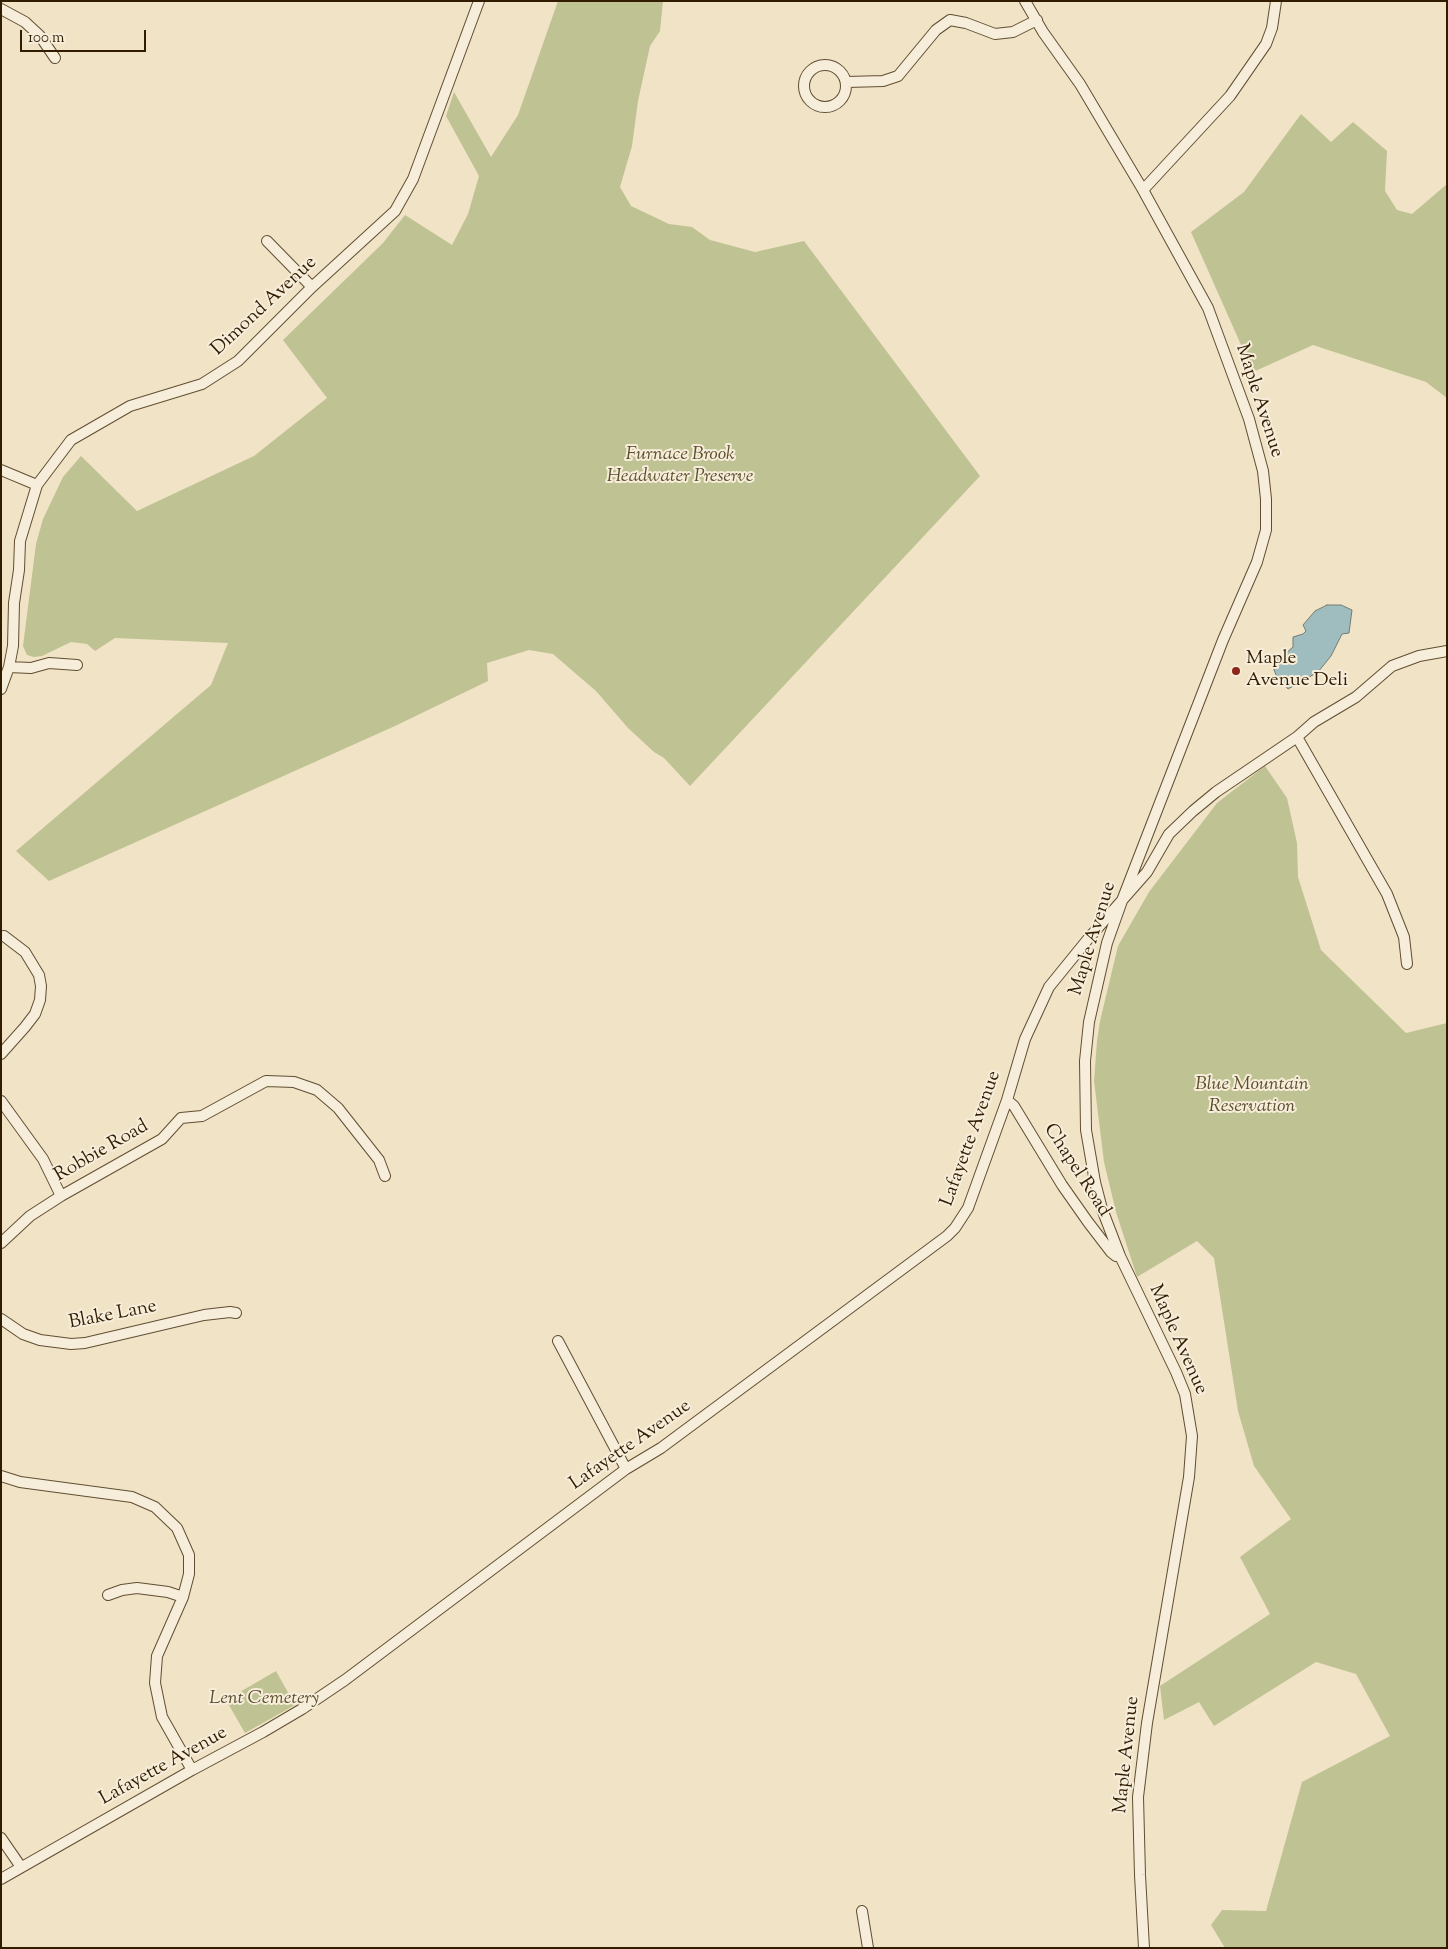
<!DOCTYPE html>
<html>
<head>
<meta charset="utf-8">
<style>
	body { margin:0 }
	#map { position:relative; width:1448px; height:1949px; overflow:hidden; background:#f1e3c6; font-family:"Sorts Mill Goudy",serif }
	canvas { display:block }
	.frame { position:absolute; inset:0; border:2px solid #311c00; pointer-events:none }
	.scale { position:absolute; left:20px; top:30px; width:126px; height:22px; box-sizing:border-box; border:2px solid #311c00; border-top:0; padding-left:6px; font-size:15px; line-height:18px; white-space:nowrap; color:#311c00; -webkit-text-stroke:4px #f6edda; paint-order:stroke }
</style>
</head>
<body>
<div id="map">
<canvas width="1448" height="1949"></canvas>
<div class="frame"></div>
<div class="scale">100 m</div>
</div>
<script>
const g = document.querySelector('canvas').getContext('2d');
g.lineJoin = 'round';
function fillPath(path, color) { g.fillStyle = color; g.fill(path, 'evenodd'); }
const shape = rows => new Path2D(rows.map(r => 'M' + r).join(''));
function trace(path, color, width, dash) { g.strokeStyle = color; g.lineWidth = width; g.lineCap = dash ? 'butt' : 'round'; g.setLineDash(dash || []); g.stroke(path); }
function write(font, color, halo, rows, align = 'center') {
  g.font = font + ' "Sorts Mill Goudy",serif'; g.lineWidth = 4; g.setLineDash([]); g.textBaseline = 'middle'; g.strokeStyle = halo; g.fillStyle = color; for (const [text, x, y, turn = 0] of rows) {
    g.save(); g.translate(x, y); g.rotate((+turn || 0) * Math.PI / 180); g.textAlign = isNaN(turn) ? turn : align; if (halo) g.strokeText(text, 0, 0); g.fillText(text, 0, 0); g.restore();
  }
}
const green = shape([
	[558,1,663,1,660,31,650,46,638,101,632,146,620,187,631,206,669,224,692,227,710,240,755,252,804,241,980,476,690,786,664,758,654,752,628,728,596,691,568,667,553,654,529,650,487,663,488,681,395,726,49,881,16,851,211,685,228,643,115,638,95,651,87,644,71,642,42,656,34,657,27,655,23,646,36,544,43,519,63,477,81,456,137,511,254,456,327,398,283,340,383,243,405,215,452,245,468,214,479,176,446,116,454,92,491,157,518,115],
	[1301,114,1331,142,1353,122,1387,151,1385,191,1397,210,1412,214,1447,184,1447,398,1426,382,1313,345,1253,372,1191,232,1244,192],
	[1265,766,1287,798,1297,843,1298,877,1321,950,1406,1033,1447,1023,1447,1948,1225,1948,1211,1925,1222,1910,1266,1911,1302,1782,1390,1736,1356,1674,1316,1662,1214,1726,1199,1702,1164,1720,1160,1686,1270,1614,1240,1557,1291,1519,1254,1466,1238,1411,1214,1258,1197,1241,1137,1277,1116,1212,1104,1162,1094,1081,1097,1041,1100,1021,1118,946,1149,892,1217,803],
	[276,1671,295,1705,245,1733,226,1700]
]);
const water = shape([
	[1327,605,1341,605,1352,610,1349,633,1342,634,1331,656,1318,672,1288,689,1284,684,1280,685,1271,662,1284,655,1293,647,1293,637,1303,634,1306,631,1303,625,1315,611,1327,605]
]);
const minor = shape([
	[1025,1,1043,32,1080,84,1143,190,1208,308,1249,419,1263,471,1266,499,1266,530,1257,562,1223,640,1123,898,1107,943,1089,1022,1085,1061,1086,1130,1095,1182,1102,1209,1120,1256,1176,1372,1185,1394,1192,1436,1189,1477,1147,1723,1138,1797,1140,1875,1144,1948],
	[1,9,25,22,40,36,55,58],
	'804 86a21 21 0 1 1 42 0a21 21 0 1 1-42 0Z',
	[847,82,883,81,898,76,936,30,950,20,966,23,995,34,1013,32,1037,20],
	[1143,190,1230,96,1266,44,1272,28,1276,1],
	[267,241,312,287],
	[1,470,37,485],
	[9,667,31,668,49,663,77,665],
	[1,689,9,667,13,646,14,603,19,570,20,541,37,485,71,440,130,406,202,384,238,361,312,287,395,211,413,179,479,1],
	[1297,737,1387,894,1404,937,1407,964],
	[1,1054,25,1027,35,1014,40,1000,41,986,39,975,25,952,4,936],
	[1007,1100,1014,1106,1062,1185,1088,1222,1111,1252,1116,1256,1120,1256],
	[1,1101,43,1159,61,1196],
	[1,1243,30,1216,61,1196,162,1139,181,1118,202,1116,266,1081,294,1082,317,1090,338,1108,379,1160,385,1176],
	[1,1319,23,1334,40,1340,71,1344,85,1343,204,1315,230,1312,236,1313],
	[558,1341,626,1469],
	[1,1476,20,1482,132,1497,155,1507,177,1528,189,1555,189,1574,183,1597,157,1656,155,1683,162,1717,192,1770],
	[108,1595,122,1590,137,1588,168,1592,183,1597],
	[1,1838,21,1867],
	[1,1879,192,1770,263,1732,302,1709,345,1680,626,1469,661,1448,947,1236,955,1228,968,1208,1007,1100,1025,1039,1049,987,1088,939,1147,872,1169,834,1193,811,1216,792,1297,737,1314,722,1356,697,1392,666,1419,656,1447,651],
	[862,1911,868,1948]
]);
const markers = [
	[1236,671,5,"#8f2418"]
];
const streetNames = [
	["Dimond Avenue",265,307,-43],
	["Maple Avenue",1258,401,72],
	["Maple Avenue",1094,939,-73],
	["Lafayette Avenue",972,1139,-70],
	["Robbie Road",102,1152,-30],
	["Chapel Road",1076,1171,57],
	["Blake Lane",113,1316,-11],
	["Maple Avenue",1177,1340,66],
	["Lafayette Avenue",631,1446,-35],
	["Maple Avenue",1128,1755,-84],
	["Lafayette Avenue",164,1767,-29]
];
const parkNames = [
	["Furnace Brook",680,456],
	["Headwater Preserve",680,478],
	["Blue Mountain",1252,1086],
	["Reservation",1252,1108],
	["Lent Cemetery",264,1700]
];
const poiNames = [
	["Maple",1246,660],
	["Avenue Deli",1246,682]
];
fillPath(green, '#bfc292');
fillPath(water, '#9fbcbf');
trace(water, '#737c73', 1);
trace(minor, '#614e32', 12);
trace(minor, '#f6edda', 10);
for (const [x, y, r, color] of markers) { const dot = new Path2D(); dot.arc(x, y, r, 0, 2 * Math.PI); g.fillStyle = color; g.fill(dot); trace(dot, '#f6edda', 2); }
write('19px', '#311c00', '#f6edda', streetNames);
write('italic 19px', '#5c4e2c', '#f6edda', parkNames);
write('19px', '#311c00', '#f6edda', poiNames, 'left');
</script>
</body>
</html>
